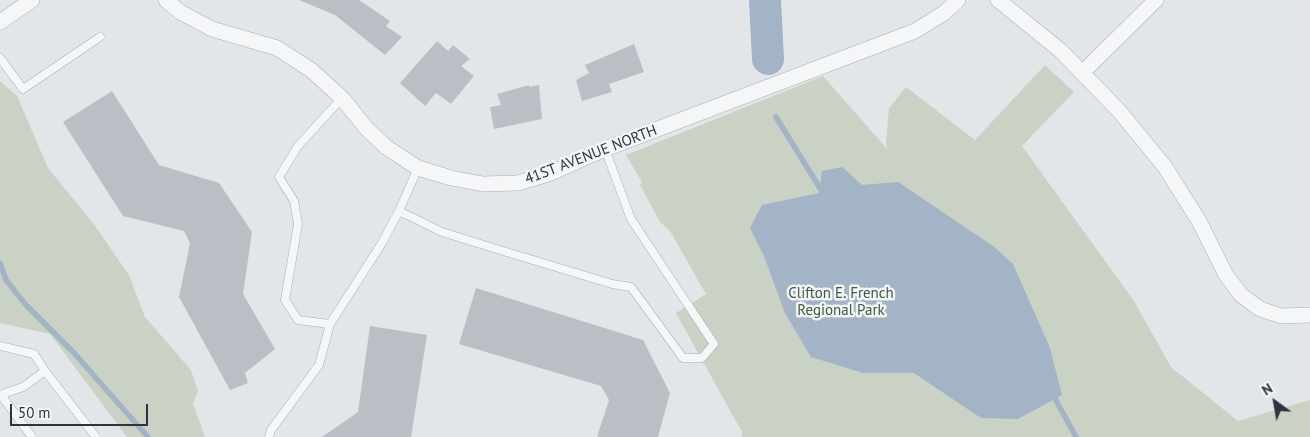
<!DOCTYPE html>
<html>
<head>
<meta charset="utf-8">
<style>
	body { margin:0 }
	#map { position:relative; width:1310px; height:437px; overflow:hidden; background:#e3e6e9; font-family:"PT Sans",sans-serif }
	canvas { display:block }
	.north { position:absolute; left:1250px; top:377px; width:50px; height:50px; -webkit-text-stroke:4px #f2f4f7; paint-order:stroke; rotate:328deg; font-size:14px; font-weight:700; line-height:20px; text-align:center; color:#2c3440 }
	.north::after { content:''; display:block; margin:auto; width:18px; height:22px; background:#2c3440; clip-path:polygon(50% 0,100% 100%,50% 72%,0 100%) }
	.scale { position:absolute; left:10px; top:404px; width:138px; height:22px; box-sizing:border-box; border:2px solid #2c3440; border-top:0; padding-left:6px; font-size:15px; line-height:18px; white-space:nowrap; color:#2c3440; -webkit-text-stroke:4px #f2f4f7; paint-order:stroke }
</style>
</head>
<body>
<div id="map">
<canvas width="1310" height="437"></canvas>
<div class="north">N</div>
<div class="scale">50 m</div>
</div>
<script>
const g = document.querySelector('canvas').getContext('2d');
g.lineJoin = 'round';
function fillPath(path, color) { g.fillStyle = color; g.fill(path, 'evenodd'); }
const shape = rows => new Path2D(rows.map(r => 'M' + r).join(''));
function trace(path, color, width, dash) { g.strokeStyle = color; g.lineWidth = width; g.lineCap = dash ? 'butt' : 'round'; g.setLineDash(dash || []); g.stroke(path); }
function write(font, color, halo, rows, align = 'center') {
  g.font = font + ' "PT Sans",sans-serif'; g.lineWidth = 5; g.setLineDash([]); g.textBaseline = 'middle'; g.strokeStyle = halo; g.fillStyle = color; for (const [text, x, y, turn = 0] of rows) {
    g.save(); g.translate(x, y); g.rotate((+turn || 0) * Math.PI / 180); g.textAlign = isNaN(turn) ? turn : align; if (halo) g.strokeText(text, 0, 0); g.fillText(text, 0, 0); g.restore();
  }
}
const green = shape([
	[1045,65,1074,92,1022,146,1134,301,1171,367,1238,421,1310,400,1310,437,742,437,742,432,676,313,706,294,670,231,660,222,640,185,642,182,626,155,823,76,888,150,886,143,889,108,906,87,975,140],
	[0,81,17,96,48,168,93,223,129,275,145,317,191,370,198,391,193,403,205,437,127,437,50,334,0,323]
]);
const water = shape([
	[842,167,862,185,898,182,993,246,1013,264,1050,348,1062,395,1018,419,981,418,914,373,863,373,811,357,785,313,764,256,750,228,762,205,819,193,822,171]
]);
const stream = shape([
	[776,117,823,193],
	[0,263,6,280,26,305,74,353,148,437],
	[1052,393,1076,437]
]);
const river = shape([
	[765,0,768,59]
]);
const building = shape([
	[299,0,359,0,390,21,386,26,402,37,385,55,335,15],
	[437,41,448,51,453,45,470,59,461,66,474,76,451,104,436,93,425,106,400,83],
	[634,44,644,72,609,84,612,92,582,101,576,80,589,73,585,65],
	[529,85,529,87,539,85,542,119,494,129,490,107,501,105,497,94],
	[112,91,159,165,219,183,252,232,243,294,275,349,245,373,248,383,230,390,179,297,190,243,184,231,123,216,63,122],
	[476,288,643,340,670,393,658,437,597,437,609,400,601,386,459,344],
	[370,326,427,335,411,437,322,437,358,412]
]);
const lane = shape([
	[0,58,23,89,100,37],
	[399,211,442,232,490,247,612,284,631,287,683,358,702,358,714,344,631,219,605,149],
	[330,324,298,320,285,300,298,224,294,201,279,177,298,146,342,98],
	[0,346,34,354,45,371,23,387,0,395],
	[45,371,96,437],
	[1,395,32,437],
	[269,437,271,430,319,365,330,324,382,243,399,211,418,168]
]);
const street = shape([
	[166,0,180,12,212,29,277,48,311,70,342,98,366,128,386,147,418,168,451,178,483,184,518,183,551,173,605,149,915,31,944,13,958,0],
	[998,0,1061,51,1120,112,1165,167,1199,221,1226,275,1241,295,1260,309,1281,316,1310,315],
	[0,22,32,0],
	[1083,72,1156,0]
]);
const streetNames = [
	["41ST AVENUE NORTH",591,155,-21]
];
const parkNames = [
	["Clifton E. French",841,294],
	["Regional Park",841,311]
];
fillPath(green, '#c9d2c5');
fillPath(water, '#a2b4c5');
trace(stream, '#a2b4c5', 5.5);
trace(river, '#a2b4c5', 32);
fillPath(building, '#babfc6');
trace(lane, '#a8adb3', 9);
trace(street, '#a8adb3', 16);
trace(lane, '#f5f6f8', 8);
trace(street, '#f5f6f8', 15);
write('15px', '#2c3440', '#f2f4f7', streetNames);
write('15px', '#425a3b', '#f2f4f7', parkNames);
</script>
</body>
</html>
